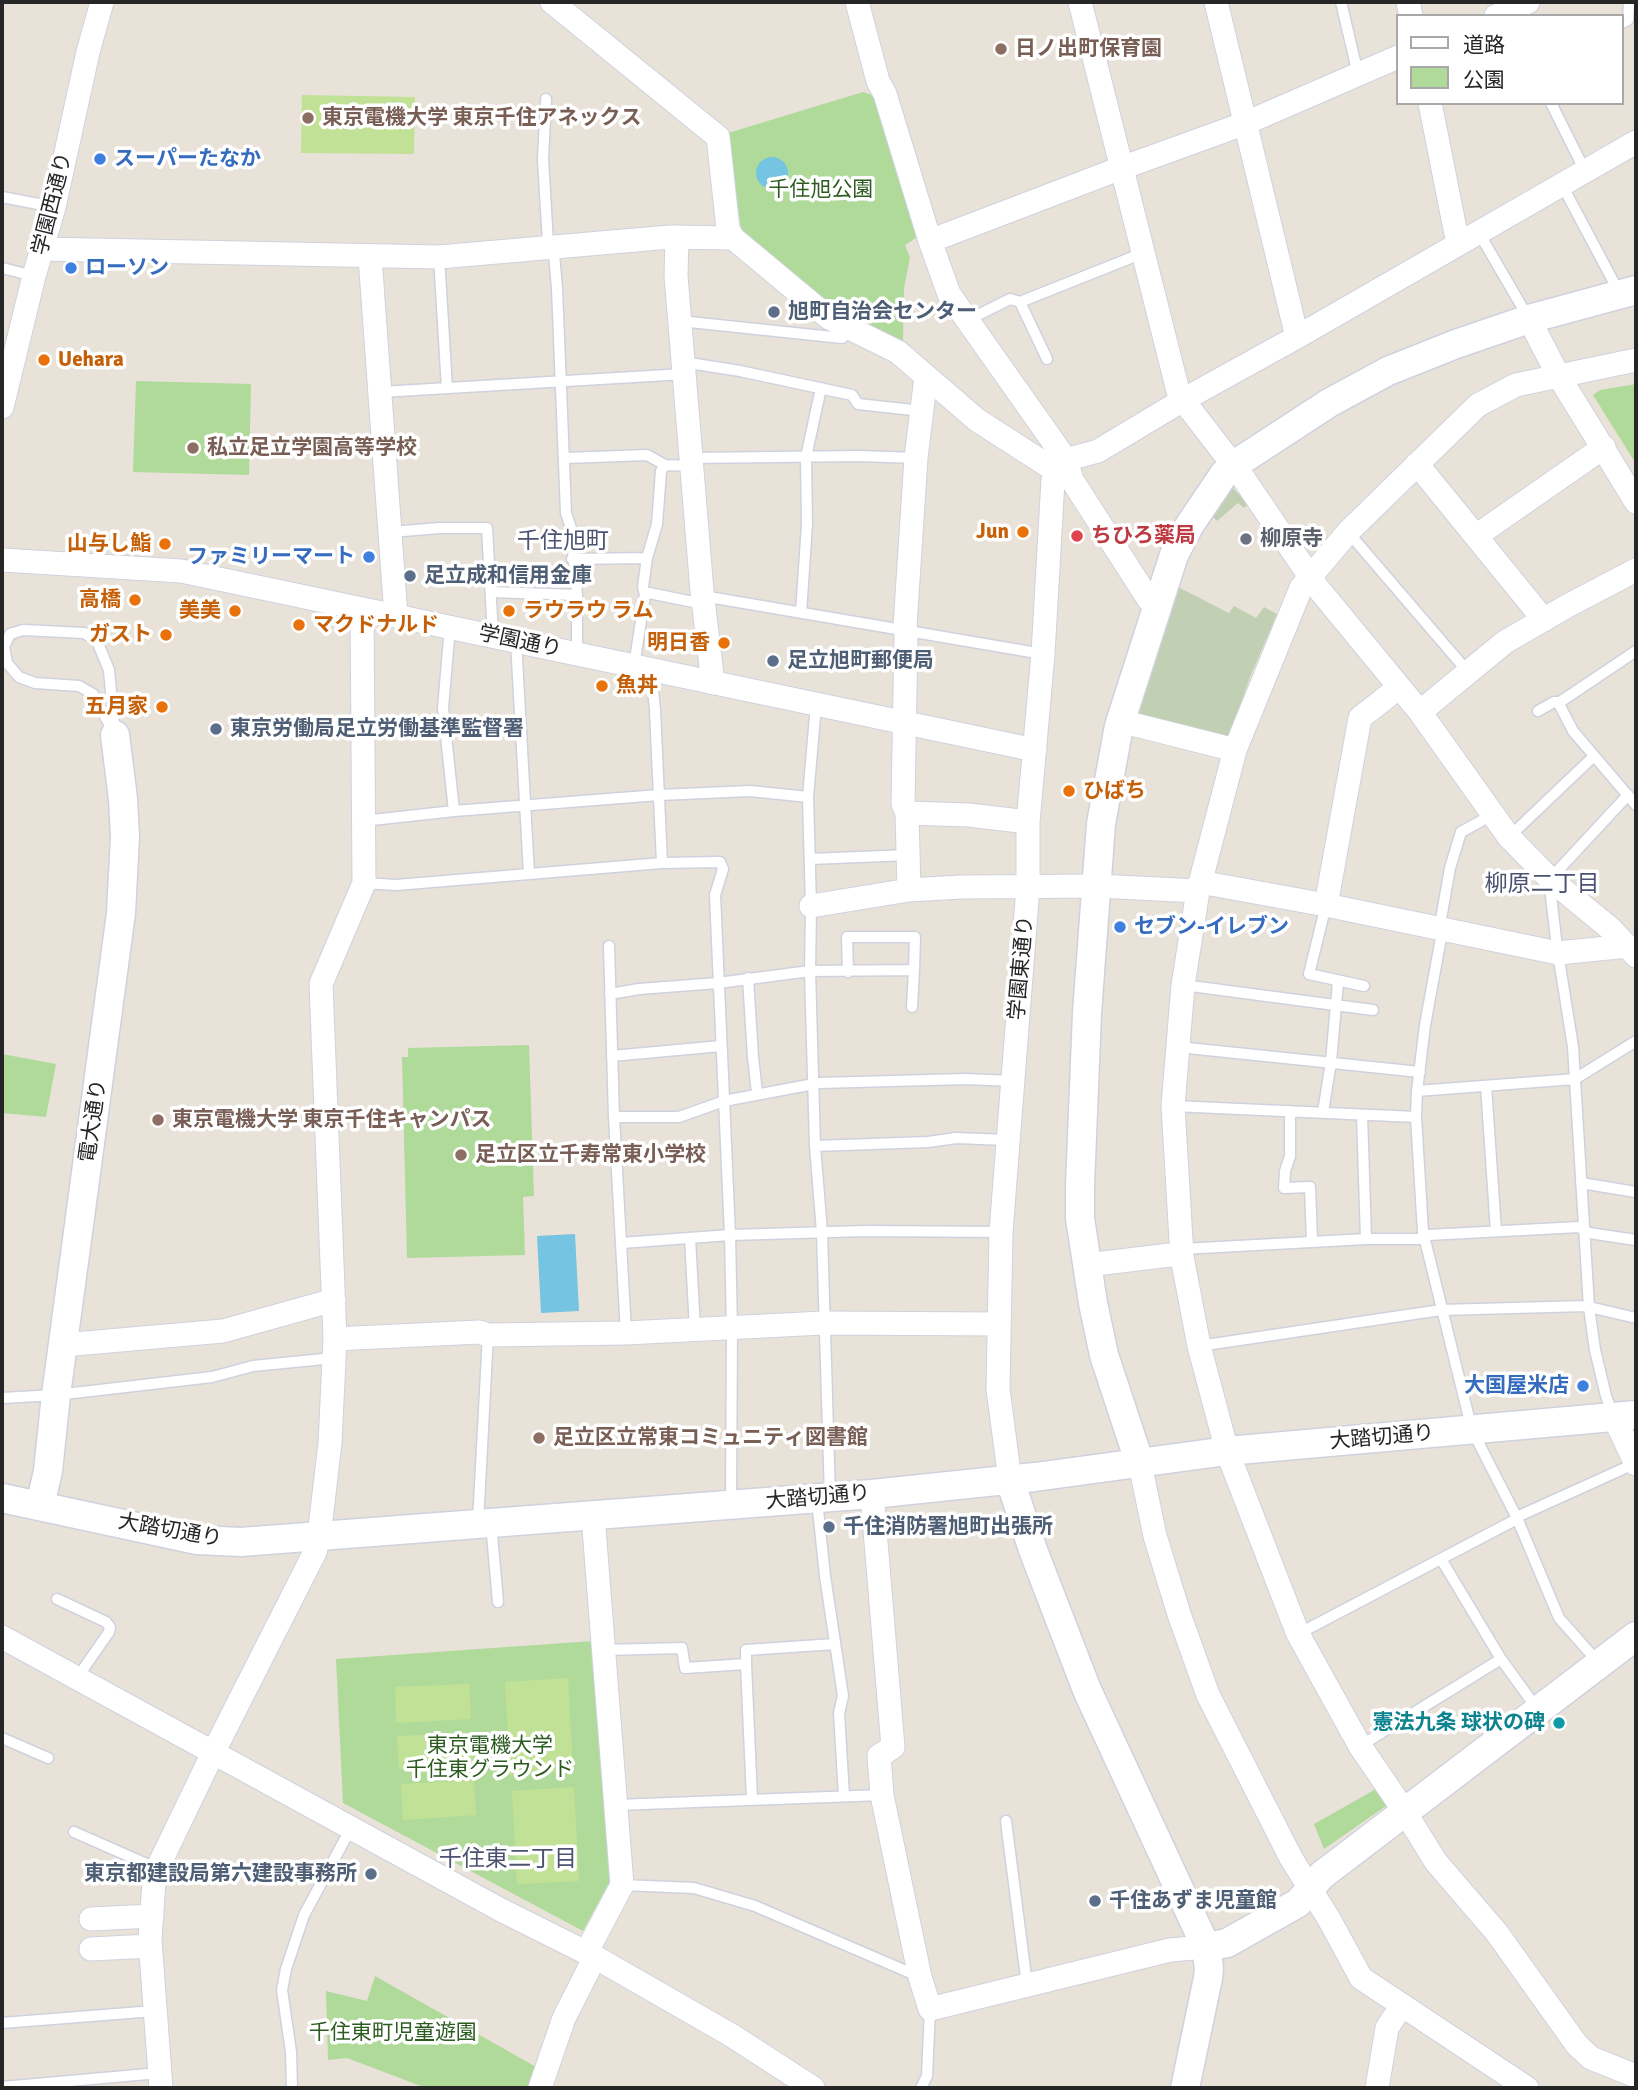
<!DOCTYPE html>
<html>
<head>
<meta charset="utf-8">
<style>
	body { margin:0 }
	#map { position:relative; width:1638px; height:2090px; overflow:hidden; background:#e8e2d9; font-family:Signika,"Noto Sans JP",sans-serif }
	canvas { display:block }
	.frame { position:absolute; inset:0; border:4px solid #262626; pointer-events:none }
	.legend { position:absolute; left:1396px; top:14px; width:228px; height:91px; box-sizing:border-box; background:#fff; border:2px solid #a8a8a8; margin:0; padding:9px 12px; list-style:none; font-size:21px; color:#262626 }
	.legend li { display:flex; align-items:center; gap:14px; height:35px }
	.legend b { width:35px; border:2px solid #a8a8a8 }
</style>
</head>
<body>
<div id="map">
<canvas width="1638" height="2090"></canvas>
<div class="frame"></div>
<ul class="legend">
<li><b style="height:9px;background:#fff"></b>道路</li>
<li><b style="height:19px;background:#b0da9a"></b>公園</li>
</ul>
</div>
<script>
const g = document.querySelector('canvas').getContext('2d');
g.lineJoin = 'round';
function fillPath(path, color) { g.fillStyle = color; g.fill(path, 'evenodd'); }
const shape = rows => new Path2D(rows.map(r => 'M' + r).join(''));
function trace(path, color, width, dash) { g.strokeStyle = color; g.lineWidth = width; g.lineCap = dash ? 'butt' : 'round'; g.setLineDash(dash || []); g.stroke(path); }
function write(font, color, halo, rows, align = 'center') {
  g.font = font + ' Signika,"Noto Sans JP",sans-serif'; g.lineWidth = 7; g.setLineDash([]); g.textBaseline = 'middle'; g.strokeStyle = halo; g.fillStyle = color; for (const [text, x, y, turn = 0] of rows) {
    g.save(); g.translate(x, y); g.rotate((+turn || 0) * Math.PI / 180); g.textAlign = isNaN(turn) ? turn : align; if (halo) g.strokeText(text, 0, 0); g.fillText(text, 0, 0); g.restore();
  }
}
const green = shape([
	[863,92,878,97,919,236,905,245,910,258,904,288,903,344,828,303,741,229,728,133],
	[136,381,251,384,249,475,133,472],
	[1636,384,1636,464,1593,395,1600,390],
	[529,1045,534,1196,523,1197,525,1255,407,1258,402,1057,408,1057,408,1048],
	[2,1054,56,1064,46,1117,2,1113],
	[593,1641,610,1881,583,1931,343,1803,336,1659],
	[1376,1789,1386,1806,1324,1849,1314,1824],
	[375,1976,538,2068,533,2088,426,2088,347,2058,328,2060,326,1991,367,2001]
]);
const cemetery = shape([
	[1233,488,1248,504,1244,508,1238,503,1217,521,1213,517],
	[1174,585,1229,613,1234,606,1256,618,1264,607,1277,614,1250,677,1227,743,1131,718]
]);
const pitch = shape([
	[302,95,415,97,414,154,301,153],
	[568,1678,573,1771,510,1775,505,1682],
	[469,1684,471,1719,396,1723,395,1687],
	[472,1733,473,1766,399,1769,397,1736],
	[474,1780,476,1815,403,1820,401,1784],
	[574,1787,579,1881,517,1884,512,1791]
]);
const water = shape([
	'756 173a16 16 0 1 1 32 0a16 16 0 1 1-32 0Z',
	[575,1234,579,1311,541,1313,537,1236]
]);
const service = shape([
	[1341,2,1358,74],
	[1622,23,1628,20,1629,2],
	[546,99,543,159,548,243,554,254,557,288,566,513,571,528,577,595,577,654],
	[1551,103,1585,171],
	[1562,185,1620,294],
	[2,197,54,207],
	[1479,233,1529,319],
	[439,257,447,388],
	[2,268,34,276],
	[1020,302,1047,359],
	[680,321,842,338,852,330],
	[966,321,1010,299,1020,302,1143,253],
	[683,362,740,371,852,395,858,404,922,411],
	[381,392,684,374],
	[565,458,647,455,665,465,692,466],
	[692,458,859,456,916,458],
	[391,532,440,528,487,528,493,636],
	[1348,532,1468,672],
	[572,559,647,558],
	[491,592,577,595],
	[645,595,649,593,703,604],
	[703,596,1043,654],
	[801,613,807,524,806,457,821,388],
	[450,627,443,708,454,811],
	[23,630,84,633,97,641,109,670,115,735,93,694,79,686,35,683,19,677,7,663,4,647,10,634,23,630],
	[516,641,529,874],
	[634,666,645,595,643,587,647,558,657,524,661,471,665,465],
	[651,670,655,710,662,863],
	[1558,702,1573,731,1636,805],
	[816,705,808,797,811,906,810,971,815,1146,822,1232,830,1497],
	[1538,711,1554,702,1560,702,1636,651],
	[1492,815,1461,832,1450,868,1441,919,1441,938,1425,1025,1417,1091,1416,1117,1423,1232,1472,1430,1517,1518,1559,1618,1598,1662],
	[363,821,454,811,659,795,750,791,808,797],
	[1509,837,1594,756],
	[810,859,908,855],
	[364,883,396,885,662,863,720,862,723,869,715,895,730,1235,732,1328,731,1503],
	[1326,905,1309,974,1364,986],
	[609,946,614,1117,626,1333],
	[848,972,847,937,915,937,914,970],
	[748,978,753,1057,757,1093],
	[1183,985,1373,1010],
	[610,994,639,989,718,983,810,971,914,970,912,1007],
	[1178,1047,1420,1072],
	[612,1056,721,1046],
	[1486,1086,1496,1231],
	[1417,1091,1575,1079,1636,1041],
	[1173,1106,1416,1117],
	[1290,1111,1290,1156,1285,1171,1284,1188,1310,1187,1312,1241],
	[1323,1112,1331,1062,1338,982],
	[1362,1115,1366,1239],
	[614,1117,679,1117,724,1101,819,1083,965,1079,1013,1081],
	[815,1146,928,1142,956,1138,1007,1140],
	[1581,1183,1636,1192],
	[690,1238,695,1329],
	[621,1243,730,1235,866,1231,1001,1232],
	[1183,1249,1366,1239,1421,1239,1428,1235,1579,1227,1589,1233,1636,1240],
	[1199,1346,1441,1310,1585,1306,1636,1318],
	[2,1398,56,1395,212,1377,253,1366,334,1358],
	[1613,1415,1606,1396,1595,1350,1589,1307,1573,1047,1557,947,1550,888,1550,879,1628,795],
	[817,1500,825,1576,843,1696,839,1713,844,1796],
	[478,1522,488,1335],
	[491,1523,498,1602],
	[1441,1559,1501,1659,1538,1710],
	[57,1599,106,1622,110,1627,109,1632,77,1678],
	[1298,1634,1515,1520,1519,1516,1636,1463],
	[604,1650,682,1648,685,1668,746,1664,752,1799],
	[746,1664,746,1650,835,1644],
	[2,1738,48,1758],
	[1360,1746,1501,1659],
	[616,1805,882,1795],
	[1006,1821,1027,1985],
	[74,1832,158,1869],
	[622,1885,694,1888,755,1906,920,1977],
	[2,2023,154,2011],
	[2,2087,159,2073],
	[292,2088,291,2052,282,1990,286,1969,304,1915,351,1828],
	[921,2088,927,2076,930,2009]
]);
const minor = shape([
	[552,2,718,137,728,229,733,238],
	[857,2,878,81,885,94,930,241,949,294,1066,460,1072,480,1149,600,1157,603],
	[1080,2,1178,391,1183,400,1244,479,1317,587,1420,712,1509,837,1550,879,1612,930,1636,956],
	[1216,2,1297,337],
	[1408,2,1411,16],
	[1496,16,1528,2],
	[1430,103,1456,234,1462,242],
	[677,237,676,276,702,591,713,683],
	[930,241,1116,170,1246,123,1398,57],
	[43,249,439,257,670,237,733,238,829,318,898,352,977,420,1047,465,1098,451,1183,400,1297,337,1636,142],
	[370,257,396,616],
	[1529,319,1558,375,1636,502],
	[1636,360,1516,385,1478,405,1348,532,1301,588,1235,750,1198,891,1183,985,1173,1106,1182,1257,1199,1346,1227,1451,1298,1634,1360,1746,1405,1812,1436,1862,1497,1933,1577,2045,1591,2058,1636,2076],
	[2,407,34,276,54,207,88,52,102,2],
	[1417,464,1544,620],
	[1476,536,1604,447],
	[2,560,181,571,1035,750],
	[1420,712,1505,642,1569,605,1636,570],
	[1120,721,1235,750],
	[907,813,969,815,1028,822],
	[1200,882,1326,905,1558,953,1628,946],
	[909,890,961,887,1097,886,1198,891],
	[1326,905,1360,718,1398,688],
	[811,906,909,890,907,813,903,804,906,635,905,626,916,458,926,377],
	[1087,1265,1170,1255,1182,1257],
	[335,1339,479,1332,488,1335,626,1333,823,1323,999,1324],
	[63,1345,223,1331,334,1300],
	[1614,1417,1636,1464],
	[1140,1464,1155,1536,1179,1614,1208,1695,1291,1858,1329,1919,1361,1978,1527,2088],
	[1010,1480,998,1389,1001,1232,1028,887,1028,822,1043,654,1053,480,1066,460],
	[872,1494,893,1747,879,1756,882,1795,920,1977,930,2009,1170,1950,1206,1947],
	[2,1637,501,1910,595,1957,731,2035,813,2088],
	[91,1919,152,1916],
	[91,1949,150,1946],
	[586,1953,622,1885,593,1516],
	[161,2088,150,1940,154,1881,160,1863,213,1753,315,1552,319,1536,330,1443,335,1339,321,984,364,883,362,610],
	[540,2088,564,2018,595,1957],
	[1377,2088,1387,2028,1402,2005]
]);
const tertiary = shape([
	[1140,1464,1104,1355,1093,1303,1080,1218,1080,1186,1087,1013,1101,824,1119,726,1174,555,1189,526,1224,474,1234,465,1329,403,1388,371,1456,344,1529,319,1636,290],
	[1010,1480,1033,1550,1087,1690,1206,1947,1209,1968,1208,1978,1185,2088],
	[2,1498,197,1540,241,1542,872,1494,1035,1477,1227,1451,1636,1415],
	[40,1506,48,1471,56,1395,121,913,125,837,123,799,115,735],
	[1206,1947,1227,1943,1298,1903,1322,1875,1636,1636]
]);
const markers = [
	[1001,49,7,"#8d6e63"],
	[308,118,7,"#8d6e63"],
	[100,159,7,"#3f7fe0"],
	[71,268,7,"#3f7fe0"],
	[774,312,7,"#5c6f8a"],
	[44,360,7,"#e8710a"],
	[193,448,7,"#8d6e63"],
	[1023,532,7,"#e8710a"],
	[1077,536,7,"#e0444e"],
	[1246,539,7,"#6b7280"],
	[165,544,7,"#e8710a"],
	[369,557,7,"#3f7fe0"],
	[410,576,7,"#5c6f8a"],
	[135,600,7,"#e8710a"],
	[235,611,7,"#e8710a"],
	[509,611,7,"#e8710a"],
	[299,625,7,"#e8710a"],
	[166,635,7,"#e8710a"],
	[724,643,7,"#e8710a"],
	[773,661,7,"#5c6f8a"],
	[602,686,7,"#e8710a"],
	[162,707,7,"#e8710a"],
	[216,729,7,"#5c6f8a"],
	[1069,791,7,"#e8710a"],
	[1120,927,7,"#3f7fe0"],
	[158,1120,7,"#8d6e63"],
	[461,1155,7,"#8d6e63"],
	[1583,1386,7,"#3f7fe0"],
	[539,1438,7,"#8d6e63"],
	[829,1527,7,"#5c6f8a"],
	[1559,1723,7,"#0f9aa8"],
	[371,1874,7,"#5c6f8a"],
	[1095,1901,7,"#5c6f8a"]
];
const educationNames = [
	["日ノ出町保育園",1015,49],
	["東京電機大学 東京千住アネックス",322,118],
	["私立足立学園高等学校",207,448],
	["東京電機大学 東京千住キャンパス",172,1120],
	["足立区立千寿常東小学校",475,1155],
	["足立区立常東コミュニティ図書館",553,1438]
];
const shopNames = [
	["スーパーたなか",114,159],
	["ローソン",85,268],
	["ファミリーマート",355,557,"right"],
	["セブン-イレブン",1134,927],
	["大国屋米店",1569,1386,"right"]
];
const parkNames = [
	["千住旭公園",821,190],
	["東京電機大学",490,1746],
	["千住東グラウンド",490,1770],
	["千住東町児童遊園",393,2033]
];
const streetNames = [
	["学園西通り",53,204,-76],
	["学園通り",520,642,12],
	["学園東通り",1022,968,-85],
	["電大通り",94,1121,-82],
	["大踏切通り",1382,1438,-5],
	["大踏切通り",818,1498,-5],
	["大踏切通り",170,1531,10]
];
const serviceNames = [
	["旭町自治会センター",788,312],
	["足立成和信用金庫",424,576],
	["足立旭町郵便局",787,661],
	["東京労働局足立労働基準監督署",230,729],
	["千住消防署旭町出張所",843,1527],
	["東京都建設局第六建設事務所",357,1874,"right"],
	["千住あずま児童館",1109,1901]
];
const foodNames = [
	["Uehara",58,360,"left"],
	["Jun",1009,532],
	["山与し鮨",151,544],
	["高橋",121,600],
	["美美",221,611],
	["ラウラウ ラム",523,611,"left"],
	["マクドナルド",313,625,"left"],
	["ガスト",152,635],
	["明日香",710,643],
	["魚丼",616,686,"left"],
	["五月家",148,707],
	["ひばち",1083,791,"left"]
];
const healthNames = [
	["ちひろ薬局",1091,536]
];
const worshipNames = [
	["柳原寺",1260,539]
];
const cultureNames = [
	["憲法九条 球状の碑",1545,1723]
];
const neighbourhoodNames = [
	["千住旭町",563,542],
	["柳原二丁目",1542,885],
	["千住東二丁目",508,1860]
];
fillPath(green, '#b0da9a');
fillPath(cemetery, '#c1d0b2');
fillPath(pitch, '#c1e196');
fillPath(water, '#75c4e1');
trace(service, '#cfd2de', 13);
trace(minor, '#cfd2de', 25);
trace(tertiary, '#cfd2de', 31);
trace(service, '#fff', 10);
trace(minor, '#fff', 23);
trace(tertiary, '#fff', 28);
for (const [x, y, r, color] of markers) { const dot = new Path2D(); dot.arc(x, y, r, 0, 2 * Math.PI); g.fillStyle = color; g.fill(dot); trace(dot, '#fff', 2.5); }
write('bold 21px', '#785e54', '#fff', educationNames, 'left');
write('bold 21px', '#366cbe', '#fff', shopNames, 'left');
write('21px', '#2b5b1f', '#fff', parkNames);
write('21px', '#262626', '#fff', streetNames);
write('bold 21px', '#4e5e75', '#fff', serviceNames, 'left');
write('bold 21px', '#c56008', '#fff', foodNames, 'right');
write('bold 21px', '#be3a42', '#fff', healthNames, 'left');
write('bold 21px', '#5b616d', '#fff', worshipNames, 'left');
write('bold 21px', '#0d838f', '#fff', cultureNames, 'right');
write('23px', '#4c5372', '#fff', neighbourhoodNames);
</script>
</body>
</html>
